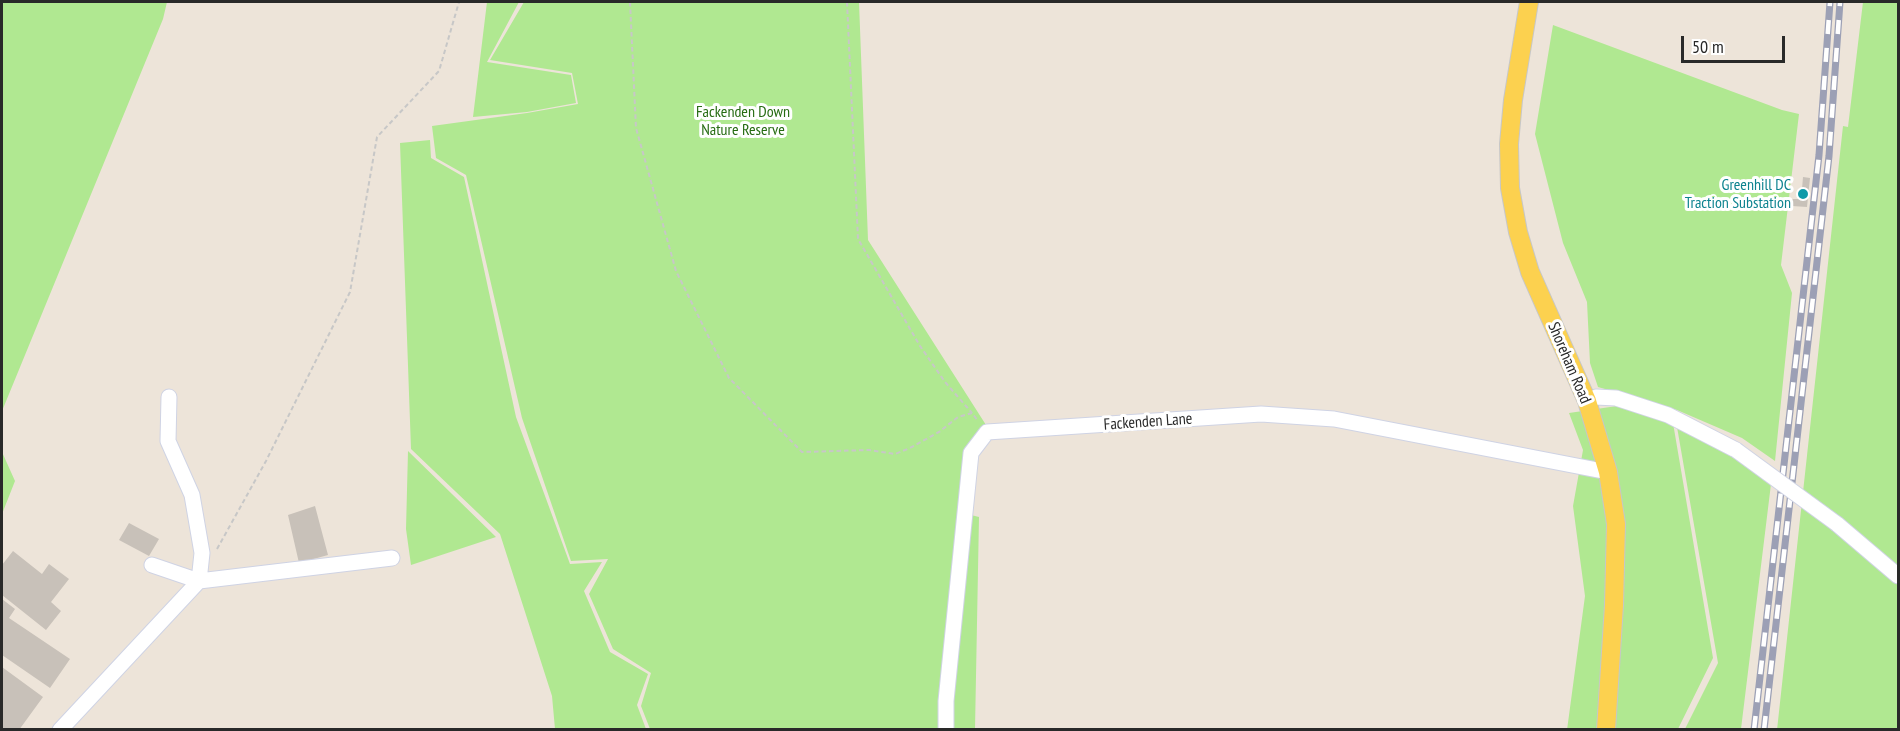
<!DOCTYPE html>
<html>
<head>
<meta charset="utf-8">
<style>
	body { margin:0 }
	#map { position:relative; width:1900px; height:731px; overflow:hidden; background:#ede4d9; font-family:"PT Sans Narrow",sans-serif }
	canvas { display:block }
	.frame { position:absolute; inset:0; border:3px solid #292929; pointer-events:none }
	.scale { position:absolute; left:1681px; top:36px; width:104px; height:27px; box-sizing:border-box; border:3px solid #292929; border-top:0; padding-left:8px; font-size:18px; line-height:21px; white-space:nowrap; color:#292929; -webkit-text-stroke:4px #fff; paint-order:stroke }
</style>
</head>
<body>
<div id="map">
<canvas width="1900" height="731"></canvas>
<div class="frame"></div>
<div class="scale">50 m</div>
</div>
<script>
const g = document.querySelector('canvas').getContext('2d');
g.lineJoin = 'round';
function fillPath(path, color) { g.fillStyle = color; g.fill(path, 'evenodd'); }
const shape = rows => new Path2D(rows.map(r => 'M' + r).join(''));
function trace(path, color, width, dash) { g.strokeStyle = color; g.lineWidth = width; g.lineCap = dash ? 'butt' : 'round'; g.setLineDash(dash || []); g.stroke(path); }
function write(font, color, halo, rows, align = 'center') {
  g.font = font + ' "PT Sans Narrow",sans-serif'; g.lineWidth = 6; g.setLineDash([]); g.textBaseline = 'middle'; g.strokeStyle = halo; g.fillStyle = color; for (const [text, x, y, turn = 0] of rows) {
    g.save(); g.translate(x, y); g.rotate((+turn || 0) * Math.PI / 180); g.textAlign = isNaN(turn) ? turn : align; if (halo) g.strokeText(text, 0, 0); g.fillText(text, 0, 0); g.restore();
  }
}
const green = shape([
	[2,2,167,2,163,19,2,411],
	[487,2,519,2,487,62,571,75,576,103,527,112,473,117],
	[524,2,859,2,868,240,986,425,963,513,979,517,975,729,650,729,641,706,651,673,613,649,589,594,608,559,571,561,522,418,466,175,436,158,432,126,527,113,578,104,572,73,490,60],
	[1863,2,1898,2,1898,729,1777,730,1843,126,1848,127],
	[1553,25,1782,110,1799,114,1781,265,1792,293,1775,461,1742,438,1677,410,1598,387,1590,363,1587,302,1563,243,1535,134],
	[430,140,431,158,464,177,516,417,570,564,602,562,584,591,610,652,648,674,637,705,646,729,555,729,552,696,500,534,411,449,400,143],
	[1617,406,1673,423,1713,658,1678,729,1567,730,1585,596,1573,506,1583,450,1569,413],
	[1677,427,1733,457,1771,484,1741,729,1685,729,1718,663],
	[408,451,496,537,411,565,406,529],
	[2,452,15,481,2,514]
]);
const building = shape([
	[1803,177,1810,178,1807,207,1792,206,1792,199,1798,199,1799,188,1802,189],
	[315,506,328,555,299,563,288,515],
	[129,523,159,539,149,556,119,540],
	[13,551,42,574,49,564,69,579,51,602,61,611,46,630,2,595,2,565],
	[2,599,15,609,9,618,70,659,50,688,2,655],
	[2,667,43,697,19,730,2,730]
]);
const path = shape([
	[630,2,636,128,676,271,729,378,802,452,869,450,895,454,910,448,939,432,958,417,972,413,978,421],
	[847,2,858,239,920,346,945,382,972,413],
	[217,549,266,461,350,292,377,137,439,71,459,2]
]);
const minor = shape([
	[1587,401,1596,397,1616,398,1668,415,1736,450],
	[1837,524,1898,576],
	[152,565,199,581,392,558],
	[60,730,199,581,202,553,192,495,168,441,169,397],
	[946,730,946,701,971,453,987,432,1261,414,1334,419,1608,472]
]);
const major = shape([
	[1529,2,1513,100,1509,144,1510,188,1518,232,1530,272,1587,401,1608,472,1616,524,1614,605,1606,730]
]);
const rail = shape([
	[1754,730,1819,155,1830,2],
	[1764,730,1829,156,1840,2]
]);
const minorBridge = shape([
	[1736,450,1837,524]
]);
const markers = [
	[1803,194,6,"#0f9aa8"]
];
const parkNames = [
	["Fackenden Down",743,112],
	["Nature Reserve",743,130]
];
const cultureNames = [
	["Greenhill DC",1791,185],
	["Traction Substation",1791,203]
];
const streetNames = [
	["Shoreham Road",1569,363,67],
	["Fackenden Lane",1148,422,-4]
];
fillPath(green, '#b0e891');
fillPath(building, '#c8c1b9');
trace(minor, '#cfd3e4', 17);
trace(major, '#c7c7c7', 20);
trace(path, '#c7c7c7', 2, [4.5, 3]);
trace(minor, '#fff', 15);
trace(major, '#fcd14f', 18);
trace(rail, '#9ca0b5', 7);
trace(rail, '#fff', 4.5, [14]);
trace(minorBridge, '#cfd3e4', 17, []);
trace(minorBridge, '#fff', 15);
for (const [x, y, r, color] of markers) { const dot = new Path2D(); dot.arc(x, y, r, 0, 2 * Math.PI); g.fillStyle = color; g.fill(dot); trace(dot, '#fff', 2); }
write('16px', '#276c13', '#fff', parkNames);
write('16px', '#0d838f', '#fff', cultureNames, 'right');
write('16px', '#292929', '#fff', streetNames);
</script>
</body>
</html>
